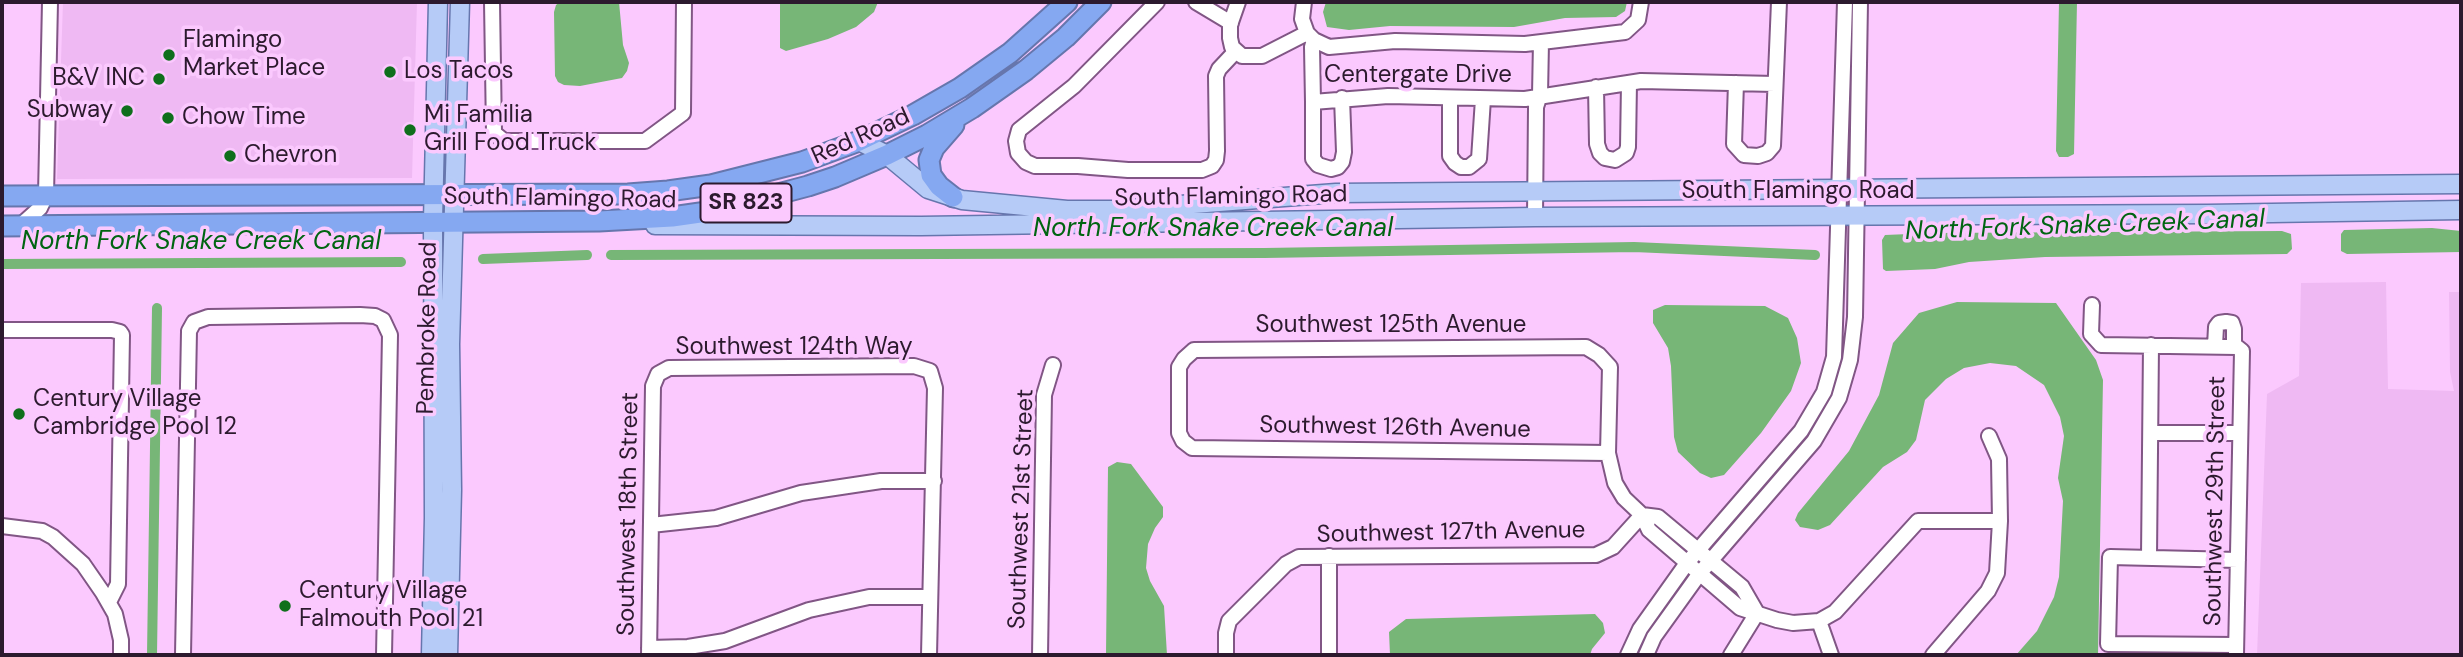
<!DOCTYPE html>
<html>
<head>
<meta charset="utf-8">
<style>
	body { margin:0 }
	#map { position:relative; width:2463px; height:657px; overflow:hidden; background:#fbc9fe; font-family:"DM Sans",sans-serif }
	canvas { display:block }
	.frame { position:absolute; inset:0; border:4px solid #2c1a2e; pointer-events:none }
</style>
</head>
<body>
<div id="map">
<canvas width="2463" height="657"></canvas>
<div class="frame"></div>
</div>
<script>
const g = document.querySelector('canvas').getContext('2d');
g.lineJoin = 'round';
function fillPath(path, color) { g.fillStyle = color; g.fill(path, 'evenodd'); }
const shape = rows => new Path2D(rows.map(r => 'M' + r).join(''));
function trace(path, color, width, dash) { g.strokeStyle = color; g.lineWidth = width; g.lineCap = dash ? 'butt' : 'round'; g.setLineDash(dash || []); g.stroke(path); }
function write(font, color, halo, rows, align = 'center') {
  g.font = font + ' "DM Sans",sans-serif'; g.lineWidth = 7; g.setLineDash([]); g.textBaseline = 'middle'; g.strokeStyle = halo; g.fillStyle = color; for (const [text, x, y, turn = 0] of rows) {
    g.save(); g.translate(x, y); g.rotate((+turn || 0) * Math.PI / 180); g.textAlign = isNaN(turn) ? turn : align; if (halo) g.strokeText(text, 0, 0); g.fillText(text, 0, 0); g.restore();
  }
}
const built = shape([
	[63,2,417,2,412,178,57,179],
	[2386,282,2388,389,2454,391,2450,372,2449,292,2461,292,2461,655,2257,655,2267,394,2299,376,2301,283]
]);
const water = shape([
	[560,2,619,2,623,45,629,63,627,71,622,78,580,86,564,85,558,82,555,76,554,12,556,5],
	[780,2,878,2,874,12,856,27,828,39,786,51,780,48],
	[1326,2,1627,2,1625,11,1616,17,1565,18,1514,27,1390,26,1349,30,1327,27,1323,12],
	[2059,2,2077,2,2074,154,2068,157,2059,157,2056,151],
	[2432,228,2461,231,2461,252,2347,254,2341,251,2341,234,2344,230],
	[2282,231,2291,234,2292,249,2287,254,2045,257,1969,262,1935,269,1886,271,1883,269,1882,240,1885,235,1933,233],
	[1957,302,2056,303,2096,360,2103,380,2098,655,2016,655,2037,631,2054,597,2059,577,2063,501,2058,478,2064,436,2060,417,2044,385,2016,366,1990,363,1964,368,1946,379,1925,400,1916,440,1907,452,1883,467,1830,525,1818,530,1800,527,1795,520,1798,513,1849,451,1879,395,1893,343,1919,313],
	[1665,305,1765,306,1788,318,1797,338,1801,363,1791,391,1761,433,1724,475,1711,478,1700,473,1678,452,1674,437,1671,366,1668,348,1653,323,1653,310],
	[1117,462,1131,464,1163,507,1163,517,1155,528,1148,544,1146,568,1150,581,1164,606,1167,655,1106,655,1108,467],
	[1595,614,1603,623,1605,633,1592,649,1590,655,1390,655,1389,632,1406,619]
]);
const canal = shape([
	[611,255,1264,253,1634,247,1815,255],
	[483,259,587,255],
	[2,264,401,262],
	[152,655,157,308]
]);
const minor = shape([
	[492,2,494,133,504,141,645,141,683,113,684,2],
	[1157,2,1074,86,1019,130,1016,141,1018,153,1026,162,1035,166,1078,166,1128,170,1202,170,1212,166,1216,160,1217,151,1216,76,1219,69,1235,52],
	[1196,2,1231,23],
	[1238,2,1230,25,1230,38,1232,47,1242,56,1262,56,1307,33],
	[1304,2,1302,19,1307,33,1314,40,1329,47,1395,41,1525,44,1625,32,1638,20,1641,2],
	[1314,40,1312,47,1313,102,1388,96,1525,99,1641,81,1775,84],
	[1736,83,1734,144,1744,155,1758,156,1767,153,1773,146,1779,2],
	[1596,87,1597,144,1600,153,1605,158,1615,160,1626,153,1628,147,1629,83],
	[1450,98,1450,156,1455,163,1461,167,1469,167,1479,159,1483,99],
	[1313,102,1313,159,1318,165,1331,169,1338,167,1342,162,1344,152,1342,98],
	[1535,217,1536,107,1540,95,1541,42],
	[20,226,40,208,46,195,50,2],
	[2092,305,2091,334,2101,345,2237,347,2242,351,2236,655],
	[2,330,112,330,120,332,122,335,118,584,109,602],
	[2215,346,2216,327,2219,323,2226,322,2232,323,2234,329,2234,347],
	[2151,433,2240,433],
	[1608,453,1192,448,1183,441,1179,433,1179,367,1184,359,1194,350,1586,347,1599,355,1610,367,1608,453,1615,483,1624,498,1642,515,1649,530,1740,608,1777,620,1793,623,1819,621,1835,612,1918,521,2000,521],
	[1642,515,1658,517,1742,587,1757,613],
	[651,525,716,518,801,493,881,481,934,481],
	[2,526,42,531,53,537,83,564,103,593,115,614,121,640,121,655],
	[1329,556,1329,655],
	[2149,557,2151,345],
	[1819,621,1831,655],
	[2236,645,2108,644,2110,557,2238,560],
	[649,648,688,647,725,641,809,610,869,597,930,597],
	[183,655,189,331,194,322,208,317,360,315,375,316,383,320,390,335,384,655],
	[649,655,653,386,658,374,669,368,914,366,930,371,935,388,929,655],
	[1040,655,1044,395,1053,365],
	[1226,655,1226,633,1229,621,1286,564,1299,557,1596,555,1613,547,1642,515],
	[1628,655,1640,629,1687,563,1801,431,1824,392,1834,357,1845,2],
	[1646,655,1654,637,1700,573,1814,441,1839,398,1850,360,1855,317,1860,2],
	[1731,655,1757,613],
	[1933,655,1988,591,1997,573,2000,521,1999,459,1989,436]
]);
const major = shape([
	[859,141,887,155,928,189,962,200,1067,210,1115,210,1336,193,2461,184],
	[655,225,921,226,1535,217,2208,214,2461,210],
	[431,655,434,518,433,221,438,2],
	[448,655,452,490,450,344,460,2]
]);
const highway = shape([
	[2,196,628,194,668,191,711,185,802,162,859,141,913,115,960,88,1010,53,1067,2],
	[953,197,939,186,931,175,929,160,934,148,954,125],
	[2,226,599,221,672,217,714,211,808,186,835,177,887,155,927,135,972,108,1026,70,1066,37,1101,2]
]);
const markers = [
	[169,55,7,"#0f6f1c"],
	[390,72,7,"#0f6f1c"],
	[159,79,7,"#0f6f1c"],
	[127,111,7,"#0f6f1c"],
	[168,118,7,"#0f6f1c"],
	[410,130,7,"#0f6f1c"],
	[230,156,7,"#0f6f1c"],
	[19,414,7,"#0f6f1c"],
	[285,606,7,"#0f6f1c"]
];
const shields = [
	[746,203,91]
];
const shieldNames = [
	["SR 823",746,203]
];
const poiNames = [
	["Flamingo",183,41],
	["Market Place",183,69],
	["Los Tacos",404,72],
	["B&V INC",145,79,"right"],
	["Subway",113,111,"right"],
	["Mi Familia",424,116],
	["Grill Food Truck",424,144],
	["Chow Time",182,118],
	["Chevron",244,156],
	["Century Village",33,400],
	["Cambridge Pool 12",33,428],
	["Century Village",299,592],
	["Falmouth Pool 21",299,620]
];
const streetNames = [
	["Centergate Drive",1418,76],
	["Red Road",861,137,-24],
	["South Flamingo Road",1798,192],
	["South Flamingo Road",1231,197,-1],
	["South Flamingo Road",560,199,1],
	["Southwest 125th Avenue",1391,326],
	["Pembroke Road",428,328,-89],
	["Southwest 124th Way",794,348],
	["Southwest 126th Avenue",1395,428,1],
	["Southwest 29th Street",2216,501,-89],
	["Southwest 21st Street",1022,509,-88],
	["Southwest 18th Street",629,514,-89],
	["Southwest 127th Avenue",1451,533,-1]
];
const waterNames = [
	["North Fork Snake Creek Canal",2085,226,-2],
	["North Fork Snake Creek Canal",1213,229],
	["North Fork Snake Creek Canal",201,242]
];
fillPath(built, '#efb9f3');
fillPath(water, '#77b677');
trace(canal, '#77b677', 10);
trace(minor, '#815685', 18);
trace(major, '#6676ad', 21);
trace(highway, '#6676ad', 23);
trace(minor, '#fff', 14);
trace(major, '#b6cbf7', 18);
trace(highway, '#85a8f1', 19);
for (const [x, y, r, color] of markers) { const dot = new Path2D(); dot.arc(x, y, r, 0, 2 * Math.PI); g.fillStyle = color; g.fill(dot); trace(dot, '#fbc9fe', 2.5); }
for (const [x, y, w] of shields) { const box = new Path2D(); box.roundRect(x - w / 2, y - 19.5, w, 39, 5); g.fillStyle = '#fbc9fe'; g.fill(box); trace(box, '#2c1a2e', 2); }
write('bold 23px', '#2c1a2e', null, shieldNames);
write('24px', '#2c1a2e', '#fbc9fe', poiNames, 'left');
write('24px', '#2c1a2e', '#fbc9fe', streetNames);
write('italic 26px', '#006512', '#fbc9fe', waterNames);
</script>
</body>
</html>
